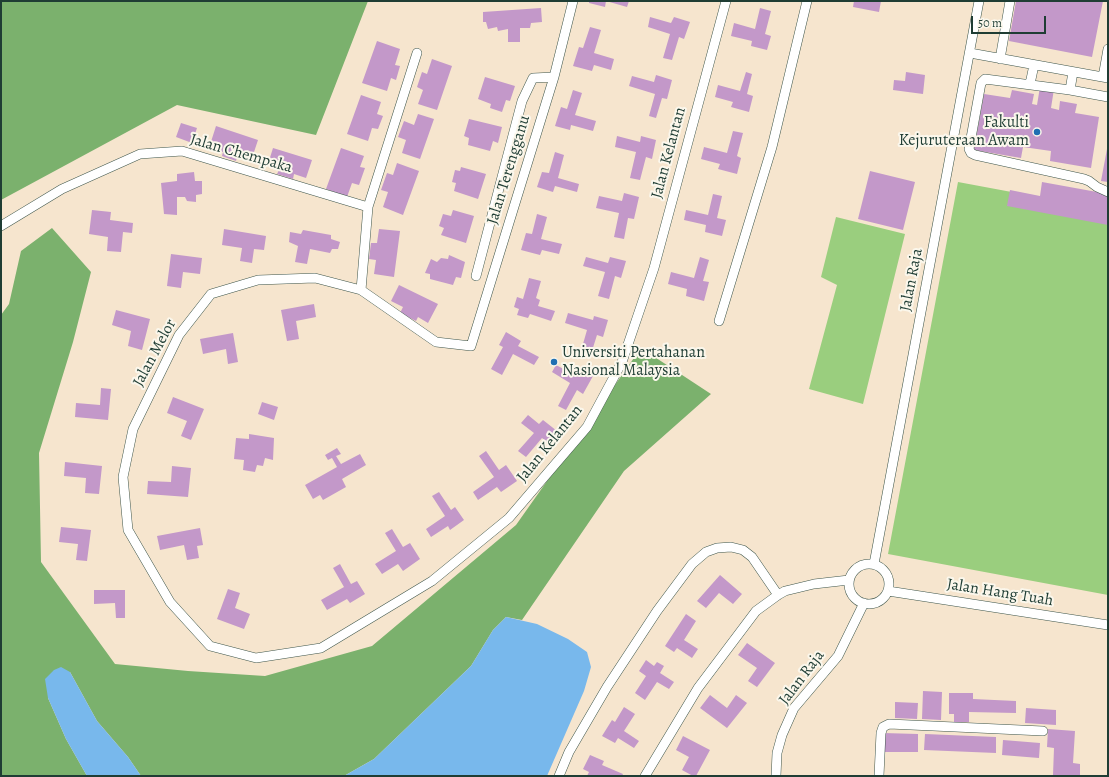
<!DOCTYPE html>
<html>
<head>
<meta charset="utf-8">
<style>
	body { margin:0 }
	#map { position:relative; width:1109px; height:777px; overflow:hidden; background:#f6e5ce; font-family:Alegreya,serif }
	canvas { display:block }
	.frame { position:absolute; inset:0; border:2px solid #1f3d34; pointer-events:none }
	.scale { position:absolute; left:971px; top:16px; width:75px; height:18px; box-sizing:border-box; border:2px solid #1f3d34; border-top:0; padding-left:5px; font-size:12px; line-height:14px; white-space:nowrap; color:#1f3d34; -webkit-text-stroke:3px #fbf7ec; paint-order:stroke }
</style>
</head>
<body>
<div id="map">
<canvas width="1109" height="777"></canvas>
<div class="frame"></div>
<div class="scale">50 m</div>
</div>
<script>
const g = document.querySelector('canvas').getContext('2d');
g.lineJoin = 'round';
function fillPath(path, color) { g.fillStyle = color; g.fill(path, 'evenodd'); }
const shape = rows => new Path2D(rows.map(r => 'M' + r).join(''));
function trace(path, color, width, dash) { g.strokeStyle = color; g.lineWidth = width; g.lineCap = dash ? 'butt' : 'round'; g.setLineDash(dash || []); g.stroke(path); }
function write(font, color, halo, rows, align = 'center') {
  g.font = font + ' Alegreya,serif'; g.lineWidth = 4; g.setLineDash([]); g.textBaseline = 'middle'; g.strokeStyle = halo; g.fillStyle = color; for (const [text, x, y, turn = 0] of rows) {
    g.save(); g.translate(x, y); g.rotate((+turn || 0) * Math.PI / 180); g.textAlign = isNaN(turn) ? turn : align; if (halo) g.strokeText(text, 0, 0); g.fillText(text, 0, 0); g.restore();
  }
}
const green = shape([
	[958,182,1108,210,1108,595,888,554],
	[836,217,905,234,863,404,809,389,837,285,821,277]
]);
const forest = shape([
	[1,1,368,1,316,135,177,105,1,200],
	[52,228,91,272,73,342,39,453,41,562,115,664,188,671,265,676,372,646,516,525,641,348,711,394,624,471,522,620,506,617,493,630,471,666,374,759,344,776,141,776,128,757,97,721,70,672,48,698,66,739,87,776,1,776,1,315,9,304,21,251]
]);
const water = shape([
	[506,617,537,624,568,639,587,652,591,667,584,691,547,776,344,776,374,759,471,666,493,630],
	[61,667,70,672,97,721,128,757,141,776,87,776,66,739,48,698,45,679,54,670]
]);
const building = shape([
	[589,1,629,1,627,7,606,1,605,7,589,3],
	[854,1,881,1,879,12,853,7],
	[1016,1,1103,1,1092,57,1009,41],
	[541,8,542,22,531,23,530,28,520,28,520,42,508,42,508,29,498,31,497,27,488,29,486,22,483,22,483,12],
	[760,8,771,11,765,34,771,36,767,50,751,46,752,41,731,36,734,23,755,29],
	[650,17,671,23,674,17,690,22,684,39,679,37,672,60,663,58,670,34,648,27],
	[590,27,601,30,594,53,614,59,611,70,594,65,592,71,573,66,579,47,583,48],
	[377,41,400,49,395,65,400,66,396,80,391,78,387,91,362,83],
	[432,59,452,66,437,110,418,104,423,90,417,87,422,72,427,74],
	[746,72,752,74,747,94,753,96,749,112,731,107,733,102,715,97,718,85,740,91],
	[906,72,925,75,923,94,893,90,894,80,905,81],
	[656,75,672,80,667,99,662,98,656,118,649,116,655,94,629,86,632,76,654,82],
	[485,77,515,86,510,101,506,100,502,112,490,108,491,104,478,99],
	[1040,87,1054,89,1051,108,1059,110,1060,101,1077,104,1075,113,1099,117,1091,168,1050,161,1051,151,1023,147,1021,158,974,150,984,94,1010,98,1012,90,1034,94,1032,104,1037,105],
	[573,90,582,93,575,115,596,121,593,131,571,125,570,130,555,126,561,107,567,109],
	[361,95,381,102,377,114,383,116,378,129,372,128,368,141,347,134],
	[418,114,434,119,420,159,402,153,406,140,398,137,404,121,414,125],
	[469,119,502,127,498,143,493,141,490,151,468,145,469,138,464,136],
	[181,123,197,128,192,143,176,137],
	[216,126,258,140,251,161,237,157,236,161,222,156,223,152,209,148],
	[733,131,743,133,737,156,741,158,737,174,718,169,720,164,701,159,704,147,727,153],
	[617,136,640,142,641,136,656,140,652,159,646,157,640,180,630,178,636,152,615,147],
	[273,148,312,160,306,178,294,174,293,179,277,174,280,168,268,164],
	[341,148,364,156,360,167,365,168,359,185,352,183,347,197,326,189],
	[1107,149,1108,149,1108,182,1101,181],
	[555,152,564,155,558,178,579,184,577,192,555,186,553,192,537,187,542,172,549,173],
	[397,163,419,171,403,215,383,207,388,192,381,190,387,173,393,175],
	[461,167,486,174,478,199,454,191,456,183,452,182,455,170,460,171],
	[870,171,915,182,903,230,858,219],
	[194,172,195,181,202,181,202,194,196,195,196,202,187,201,185,197,177,197,177,215,164,214,161,183,177,181,177,174],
	[1042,182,1108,194,1108,225,1007,206,1010,190,1040,196],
	[624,193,639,197,634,219,628,218,624,239,614,237,619,213,596,208,599,196,622,201],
	[713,194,722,196,717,218,726,220,722,236,705,232,706,225,684,220,686,210,708,215],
	[92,210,111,212,110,220,133,223,132,233,123,232,121,252,107,251,108,237,89,234],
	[453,210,474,216,466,243,441,235,444,228,439,226,443,214,451,216],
	[537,214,547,217,541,239,562,244,559,254,542,250,540,255,521,250,526,233,532,234],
	[224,229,266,236,264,250,254,249,252,263,240,261,242,248,222,245],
	[379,229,400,231,394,277,374,274,376,260,369,259,371,243,377,243],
	[303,230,331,235,331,239,340,242,338,249,332,249,330,253,310,249,307,264,295,262,298,246,289,242,290,232,301,234],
	[171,254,202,258,200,274,183,272,181,288,167,286],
	[449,255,465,262,461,278,456,277,453,285,430,279,430,274,425,273,431,259,437,262,441,258,448,259],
	[586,257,608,263,610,257,626,261,621,278,615,276,609,299,598,296,605,272,583,266],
	[700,257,709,260,703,281,709,282,704,301,686,296,687,289,668,284,671,272,694,278],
	[529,278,541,281,536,298,540,300,538,306,555,311,551,321,530,314,528,318,517,315,519,309,514,307,517,297,523,299],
	[399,285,438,304,428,323,418,317,416,321,400,313,403,307,391,301],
	[314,304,316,317,296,321,299,339,287,341,281,310],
	[116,310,150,319,142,350,128,346,131,331,112,325],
	[568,313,593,320,594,316,608,320,603,337,597,335,591,354,581,351,587,330,565,323],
	[506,332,521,341,518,346,539,357,534,365,513,354,502,375,491,369,503,347,499,345],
	[233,333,238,362,228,364,226,349,203,354,200,339],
	[556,365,573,374,576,367,593,376,583,394,577,390,566,410,558,406,570,383,552,372],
	[101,388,111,389,108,420,75,417,76,403,100,405],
	[173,397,204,409,191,440,181,436,187,421,167,413],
	[262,402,278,407,274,420,258,414],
	[528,415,539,424,543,420,557,431,547,442,542,438,526,457,518,451,534,433,521,423],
	[249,434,274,438,273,460,265,458,263,466,257,465,255,472,243,470,244,460,234,459,236,438,249,439],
	[337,448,341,454,336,456,341,464,360,454,366,465,342,479,346,487,323,500,320,495,313,499,305,485,337,467,332,458,328,460,325,455],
	[486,451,499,470,506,465,517,481,501,492,497,487,478,500,473,492,494,477,479,456],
	[65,462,102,466,99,494,85,493,86,478,64,476],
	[172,466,191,468,188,497,147,494,148,481,171,482],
	[439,492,451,510,455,507,464,520,450,530,448,526,431,537,426,529,445,516,432,496],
	[61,527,91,530,87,561,76,560,78,544,59,542],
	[200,528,203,545,197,546,199,558,187,560,184,545,160,550,157,536],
	[392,529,403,547,410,543,420,559,403,571,398,564,382,574,375,564,396,551,385,533],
	[340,564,351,584,357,581,365,594,350,603,347,599,327,610,321,600,344,587,333,568],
	[720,575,742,594,733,604,719,593,706,608,697,601],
	[228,589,240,593,235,608,250,614,244,629,217,619],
	[94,590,125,590,125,618,116,618,115,603,94,604],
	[686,614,696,621,684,640,698,649,692,658,677,648,674,652,665,646],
	[747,643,775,663,757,687,748,681,757,668,738,655],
	[646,660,654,666,657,662,664,666,660,673,674,682,669,689,657,682,645,700,635,693,646,676,639,671],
	[923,691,942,692,941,720,922,719],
	[949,693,973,693,973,699,1016,701,1016,713,969,712,969,722,954,722,954,714,949,714],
	[710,695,727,708,736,695,747,703,727,728,700,708],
	[895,702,918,703,917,719,895,718],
	[624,707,635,714,624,731,639,741,634,748,618,738,615,743,602,736,612,720,615,722],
	[1026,708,1056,710,1056,725,1025,723],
	[1048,729,1075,731,1073,763,1080,764,1080,776,1053,775,1054,748,1047,747],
	[883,733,918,734,918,752,883,752],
	[925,734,996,737,996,753,924,750],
	[683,736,710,750,696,776,693,776,682,770,689,757,676,750],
	[1003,740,1040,743,1039,758,1002,755],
	[590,755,604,761,602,765,623,774,622,776,587,776,589,772,583,769]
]);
const minor = shape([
	[573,1,554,77,471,346,436,342,361,290,315,278,258,280,211,294,179,335,133,429,123,477,128,530,170,602,210,646,256,658,321,648,432,581,509,518,587,427,622,362,654,268,726,1],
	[970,53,1108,78],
	[1000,59,1010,1],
	[1103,77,1108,49],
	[1030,84,1034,65],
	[1070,90,1073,72],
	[1108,97,1070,90,985,79,981,83,969,149,971,153,975,155,1084,179,1089,181,1097,187,1108,192],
	[1,226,62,189,140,154,182,151,368,207],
	[476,276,522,101,533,78,554,77],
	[361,290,368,207,417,53],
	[719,321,772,147,807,1],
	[874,564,979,1],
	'849 584a20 20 0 1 1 40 0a20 20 0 1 1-40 0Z',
	[888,591,1108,625],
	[559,776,569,752,607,687,657,611,692,564,706,552,717,548,731,547,743,550,752,557,778,595],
	[645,776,698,688,756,611,778,595,785,591,814,584,849,580],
	[776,776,777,753,782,735,794,708,838,656,864,603],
	[879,776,881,733,883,727,889,724,1043,731]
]);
const markers = [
	[1037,132,4,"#1f6fb2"],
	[554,362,4,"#1f6fb2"]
];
const poiNames = [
	["Fakulti",1029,123],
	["Kejuruteraan Awam",1029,141],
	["Universiti Pertahanan",562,353,"left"],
	["Nasional Malaysia",562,371,"left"]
];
const streetNames = [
	["Jalan Kelantan",669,153,-75],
	["Jalan Chempaka",241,154,16],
	["Jalan Terengganu",509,170,-73],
	["Jalan Raja",912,280,-79],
	["Jalan Melor",155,353,-62],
	["Jalan Kelantan",550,444,-51],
	["Jalan Hang Tuah",1000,593,9],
	["Jalan Raja",802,678,-53]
];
fillPath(green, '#9ace7e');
fillPath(forest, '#7bb16d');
fillPath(water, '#78b8ec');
fillPath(building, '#c398c9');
trace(minor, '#3f564b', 10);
trace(minor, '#fff', 9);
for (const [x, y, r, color] of markers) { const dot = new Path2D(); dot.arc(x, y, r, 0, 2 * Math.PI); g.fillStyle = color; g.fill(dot); trace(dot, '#fbf7ec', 1.5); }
write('16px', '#1f3d34', '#fbf7ec', poiNames, 'right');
write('16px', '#1f3d34', '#fbf7ec', streetNames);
</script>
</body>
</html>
